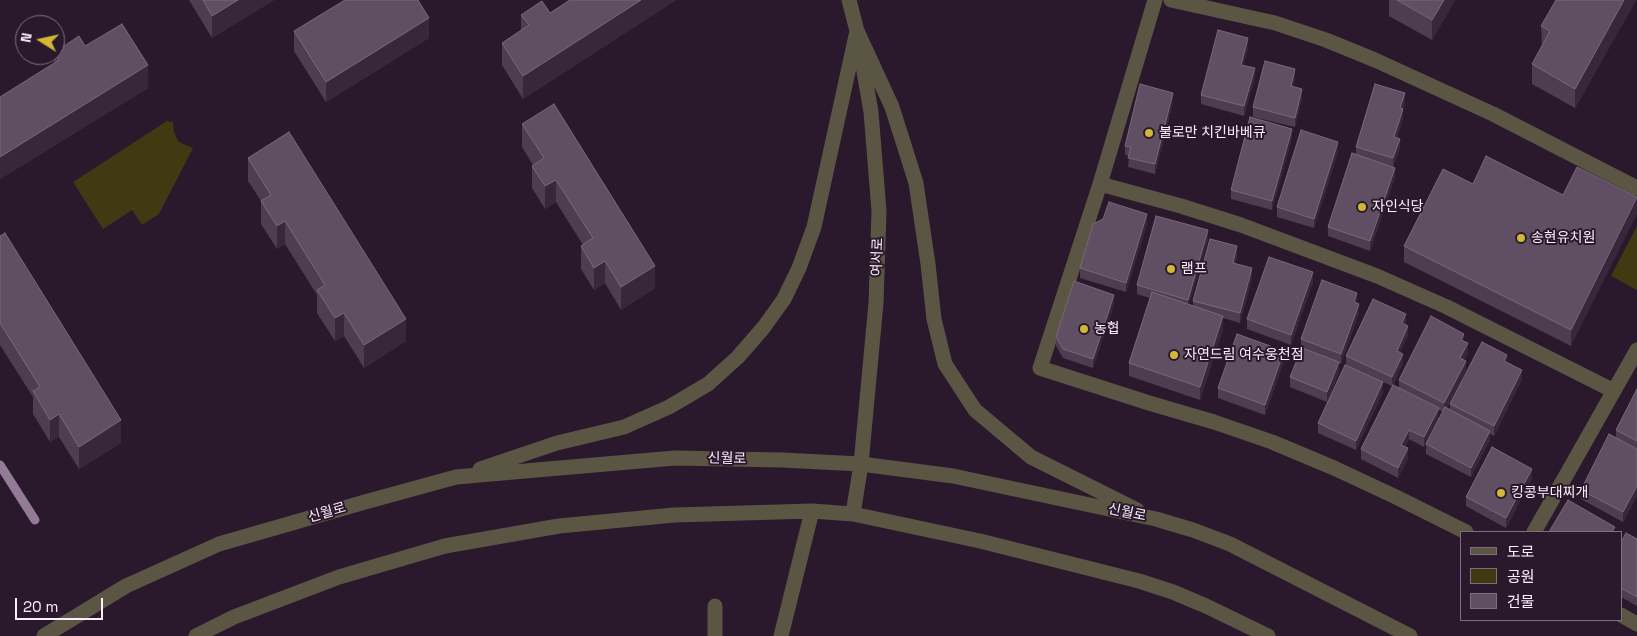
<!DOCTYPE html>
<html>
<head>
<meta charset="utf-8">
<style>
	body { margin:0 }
	#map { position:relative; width:1637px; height:636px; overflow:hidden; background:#2a192c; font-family:"Space Grotesk","Noto Sans KR",sans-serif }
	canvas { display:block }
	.legend { position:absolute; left:1460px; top:531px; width:162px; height:90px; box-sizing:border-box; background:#2a192c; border:1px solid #7d6e7f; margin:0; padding:6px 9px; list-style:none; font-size:15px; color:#faeefb }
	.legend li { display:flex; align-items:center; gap:10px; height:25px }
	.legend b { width:25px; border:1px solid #7d6e7f }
	.north { position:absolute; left:15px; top:15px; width:50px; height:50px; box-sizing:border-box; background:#2a192c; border:1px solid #7d6e7f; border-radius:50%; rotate:280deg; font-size:14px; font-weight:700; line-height:20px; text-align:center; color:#faeefb }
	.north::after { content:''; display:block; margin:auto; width:18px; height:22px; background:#d2b736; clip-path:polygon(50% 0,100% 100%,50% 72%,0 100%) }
	.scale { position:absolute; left:15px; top:598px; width:88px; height:22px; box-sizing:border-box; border:2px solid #faeefb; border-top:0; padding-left:6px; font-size:15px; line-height:18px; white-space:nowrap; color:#faeefb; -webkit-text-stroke:4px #2a192c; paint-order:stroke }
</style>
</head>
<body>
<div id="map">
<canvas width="1637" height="636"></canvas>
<ul class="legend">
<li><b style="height:6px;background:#5a5643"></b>도로</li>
<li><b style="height:14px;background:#413912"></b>공원</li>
<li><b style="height:14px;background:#604f62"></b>건물</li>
</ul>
<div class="north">N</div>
<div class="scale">20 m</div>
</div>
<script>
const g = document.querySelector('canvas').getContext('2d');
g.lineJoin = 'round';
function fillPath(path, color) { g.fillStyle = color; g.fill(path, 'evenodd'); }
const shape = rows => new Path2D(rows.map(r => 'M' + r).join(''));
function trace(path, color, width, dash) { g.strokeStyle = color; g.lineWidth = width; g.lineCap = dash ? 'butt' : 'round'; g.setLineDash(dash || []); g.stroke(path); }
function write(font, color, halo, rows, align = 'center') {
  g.font = font + ' "Space Grotesk","Noto Sans KR",sans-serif'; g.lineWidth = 4; g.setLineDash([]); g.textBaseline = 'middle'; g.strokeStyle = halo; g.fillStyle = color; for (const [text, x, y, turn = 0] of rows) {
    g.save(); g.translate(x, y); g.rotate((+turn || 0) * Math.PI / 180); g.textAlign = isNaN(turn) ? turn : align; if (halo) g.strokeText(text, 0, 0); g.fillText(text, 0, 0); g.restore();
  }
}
const green = shape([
	[167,121,173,122,174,132,178,141,183,144,193,148,159,214,142,225,132,210,103,229,73,182],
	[1637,226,1637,290,1611,276]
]);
const stream = shape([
	[0,465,35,520]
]);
const minor = shape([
	[849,0,857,31,871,112,879,211,876,303,861,464,853,514],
	[1155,0,1100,184,1040,368,1149,403,1214,422,1272,442,1334,468,1396,497,1466,532],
	[1171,0,1275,23,1326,40,1375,60,1493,114,1637,188],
	[857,31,892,107,916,183,928,264,934,319,945,364,975,410,1031,457,1137,510],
	[1100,184,1181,206,1241,225,1377,276,1447,307,1614,391],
	[480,469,557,443,624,427,669,407,708,384,738,357,764,327,784,299,799,268,814,227,857,31],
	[1534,532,1637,350],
	[1621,615,1637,624],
	[44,636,126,586,219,544,365,502,456,477,675,458,782,460,861,464,953,476,1156,519,1193,530,1230,544,1410,636],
	[196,636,234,617,339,577,445,546,559,526,674,515,812,511,853,514,980,541,1139,581,1173,592,1206,606,1268,636],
	[715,636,715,606],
	[781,636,812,511]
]);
const wall = shape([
	[189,0,274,0,212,38],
	[570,0,676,0,523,99,502,65,502,43,521,30,521,15,550,13],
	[1389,0,1455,0,1432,40,1389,16],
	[1566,0,1636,0,1575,108,1532,84,1532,64,1542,46,1541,26],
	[294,31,429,38,326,102,294,51],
	[85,46,148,88,0,179,0,97,54,64,54,55,55,55,55,52],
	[1248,48,1243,65,1255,77,1244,116,1201,104,1201,95],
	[1295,78,1293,86,1302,98,1295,127,1253,117,1253,107],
	[1173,102,1155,174,1128,167,1129,156,1125,155,1125,146],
	[1405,103,1403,109,1403,118,1397,138,1400,148,1393,167,1395,177,1370,251,1328,236,1328,227,1356,154,1356,147],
	[522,124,655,288,621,310,605,283,594,290,581,269,581,246,583,245,556,202,545,209,532,188,532,166,533,165,522,147],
	[1292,138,1272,210,1231,199,1231,190],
	[1338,152,1314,228,1277,217,1277,207],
	[248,158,406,341,364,368,344,336,335,341,317,313,317,295,285,244,277,249,261,224,261,201,248,181],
	[1577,167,1571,346,1404,262,1404,246,1473,184,1563,195],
	[1103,219,1147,224,1126,292,1080,278,1080,268],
	[0,236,121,443,79,469,59,437,50,442,33,414,33,397,0,345],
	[1208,240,1189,304,1193,306,1193,301,1237,256,1235,264,1252,278,1240,323,1223,318,1223,329,1200,400,1129,376,1129,363,1150,298,1137,294,1137,285],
	[1313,282,1291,345,1247,329,1247,319],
	[1357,303,1359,313,1341,364,1339,363,1339,372,1327,402,1290,387,1290,377,1301,349,1301,339],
	[1114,304,1093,368,1063,358,1056,346,1056,337],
	[1406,323,1405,324,1408,335,1400,352,1403,363,1393,385,1399,388,1399,380,1464,341,1468,353,1464,360,1466,370,1447,408,1450,409,1450,404,1507,362,1522,379,1494,436,1490,434,1490,440,1471,477,1426,454,1426,444,1443,412,1439,410,1439,418,1424,447,1409,439,1405,447,1408,458,1398,478,1361,459,1361,449,1392,386,1383,382,1383,392,1356,450,1318,433,1318,423,1346,365,1346,356],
	[1284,360,1265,415,1218,398,1218,388],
	[1637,389,1637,496,1623,522,1581,499,1581,490,1616,438,1616,430],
	[1532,478,1506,528,1466,506,1466,497],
	[1637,539,1637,606,1621,597,1621,542]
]);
const shadedWall = shape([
	[238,0,274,0,212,38,212,16],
	[641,0,676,0,523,99,523,76],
	[1444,0,1455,0,1432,40,1432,20],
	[1624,0,1636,0,1575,108,1575,89],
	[429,18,429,38,326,102,326,82],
	[1248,38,1248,48,1241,74,1241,65],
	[148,65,148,88,0,179,0,157],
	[1255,68,1255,77,1244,116,1244,106],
	[1295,69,1295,78,1291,95,1291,86],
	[1302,89,1302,98,1295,127,1295,118],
	[1173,93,1173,102,1155,174,1155,164],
	[1405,93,1405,103,1400,117,1400,108],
	[1403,109,1403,118,1394,147,1394,137],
	[1292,129,1292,138,1272,210,1272,201],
	[1400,139,1400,148,1393,168,1393,158],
	[1338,142,1338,152,1314,228,1314,219],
	[1395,168,1395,177,1370,251,1370,241],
	[556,180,556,202,545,209,545,186],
	[1637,197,1637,214,1571,346,1571,330],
	[1147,214,1147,224,1126,292,1126,283],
	[285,221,285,244,277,249,277,226],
	[1208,230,1208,240,1188,309,1188,300],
	[1237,246,1237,256,1233,272,1233,263],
	[605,261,605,283,594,290,594,268],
	[655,266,655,288,621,310,621,287],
	[1252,268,1252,278,1240,323,1240,313],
	[1313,272,1313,282,1291,345,1291,335],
	[1357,293,1357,302,1354,311,1354,302],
	[1114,295,1114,304,1093,368,1093,359],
	[1359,304,1359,313,1341,364,1341,354],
	[344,313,344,336,335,341,335,318],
	[1406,314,1406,323,1402,332,1402,323],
	[1223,316,1223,329,1200,400,1200,387],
	[406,319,406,341,364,368,364,345],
	[1408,326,1408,335,1397,360,1397,351],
	[1464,334,1464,343,1461,340],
	[1468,343,1468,353,1460,368,1460,358],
	[1284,351,1284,360,1265,415,1265,405],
	[1403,354,1403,363,1392,386,1392,377],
	[1507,355,1507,364,1504,361],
	[1466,361,1466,370,1444,413,1444,403],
	[1339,362,1339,372,1327,402,1327,392],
	[1522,370,1522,379,1494,436,1494,426],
	[1383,382,1383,392,1356,450,1356,441],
	[1439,408,1439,418,1424,447,1424,437],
	[59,414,59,437,50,442,50,420],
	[121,420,121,443,79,469,79,447],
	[1409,430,1409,439,1401,454,1401,445],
	[1490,431,1490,440,1471,477,1471,468],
	[1408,448,1408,458,1398,478,1398,468],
	[1532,469,1532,478,1506,528,1506,518],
	[1637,486,1637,496,1623,522,1623,512]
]);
const building = shape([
	[203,0,238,0,212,16,203,0],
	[345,0,418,0,429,18,326,82,294,31,345,0],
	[570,0,641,0,523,76,502,43,529,25,521,15,542,1,550,13,570,0],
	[1397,0,1444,0,1432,20,1397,0],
	[1556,0,1563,0,1566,1,1566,0,1624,0,1575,89,1532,64,1550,31,1541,26,1556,0],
	[122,24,148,65,0,157,0,97,59,60,55,54,55,52,79,36,85,46,122,24],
	[1218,30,1248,38,1241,65,1255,68,1244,106,1201,95,1218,30],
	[1265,61,1295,69,1291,86,1302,89,1295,118,1253,107,1265,61],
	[1140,84,1173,93,1155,164,1128,158,1131,147,1125,146,1140,84],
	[1375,84,1405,93,1400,108,1403,109,1394,137,1400,139,1393,158,1356,147,1375,84],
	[554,104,655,266,621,287,605,261,594,268,581,246,593,238,556,180,545,186,532,166,544,158,522,124,554,104],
	[1250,117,1292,129,1272,201,1231,190,1250,117],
	[1301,130,1338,142,1314,219,1277,207,1301,130],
	[289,132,406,319,364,345,344,313,335,318,317,290,325,285,285,221,277,226,261,201,271,195,248,158,289,132],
	[1352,153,1395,168,1370,241,1328,227,1352,153],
	[1486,156,1563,195,1577,167,1637,197,1571,330,1404,246,1443,169,1473,184,1486,156],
	[1109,202,1147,214,1126,283,1080,268,1093,224,1103,219,1109,202],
	[1156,216,1208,230,1188,300,1137,285,1156,216],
	[5,233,121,420,79,447,59,414,50,420,33,391,40,387,0,323,0,236,5,233],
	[1210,239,1237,246,1233,263,1252,268,1240,313,1193,301,1210,239],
	[1269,257,1313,272,1291,335,1247,319,1269,257],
	[1322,280,1357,293,1354,302,1359,304,1341,354,1301,339,1322,280],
	[1074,281,1114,295,1093,359,1063,349,1056,337,1074,281],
	[1152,292,1223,316,1200,387,1129,363,1152,292],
	[1373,299,1406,314,1402,323,1408,326,1397,351,1403,354,1392,377,1346,356,1373,299],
	[1431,316,1464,334,1461,340,1468,343,1460,358,1466,361,1444,403,1399,380,1431,316],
	[1237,334,1284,351,1265,405,1218,388,1237,334],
	[1482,342,1507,355,1504,361,1522,370,1494,426,1450,404,1482,342],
	[1302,348,1339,362,1327,392,1290,377,1302,348],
	[1345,365,1383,382,1356,441,1318,423,1345,365],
	[1393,385,1439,408,1424,437,1409,430,1401,445,1408,448,1398,468,1361,449,1393,385],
	[1637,389,1637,441,1616,430,1637,389],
	[1445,407,1490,431,1471,468,1426,444,1445,407],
	[1609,434,1637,449,1637,486,1623,512,1581,490,1609,434],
	[1492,447,1532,469,1506,518,1466,497,1492,447],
	[1568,500,1615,527,1612,532,1549,532,1568,500],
	[1626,533,1637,539,1637,597,1621,588,1621,542,1626,533]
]);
const markers = [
	[1149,133,5,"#d2b736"],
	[1362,207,5,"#d2b736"],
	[1521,238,5,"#d2b736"],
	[1171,269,5,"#d2b736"],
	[1084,329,5,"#d2b736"],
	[1174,355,5,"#d2b736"],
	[1501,493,5,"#d2b736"]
];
const poiNames = [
	["불로만 치킨바베큐",1159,133],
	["자인식당",1372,207],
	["송현유치원",1531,238],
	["램프",1181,269],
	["농협",1094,329],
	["자연드림 여수웅천점",1184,355],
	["킹콩부대찌개",1511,493]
];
const streetNames = [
	["여서로",878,257,-88],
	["신월로",727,459,1],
	["신월로",327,513,-16],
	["신월로",1127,513,12]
];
fillPath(green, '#413912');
trace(stream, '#937a96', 9);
trace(minor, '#5a5643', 15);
fillPath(wall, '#4e3c50');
fillPath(shadedWall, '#38263a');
fillPath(building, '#604f62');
trace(building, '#78687a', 1);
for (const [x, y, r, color] of markers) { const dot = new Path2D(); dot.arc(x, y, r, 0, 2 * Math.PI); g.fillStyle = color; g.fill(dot); trace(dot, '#2a192c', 2); }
write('14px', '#faeefb', '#2a192c', poiNames, 'left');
write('14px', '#faeefb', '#2a192c', streetNames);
</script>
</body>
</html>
